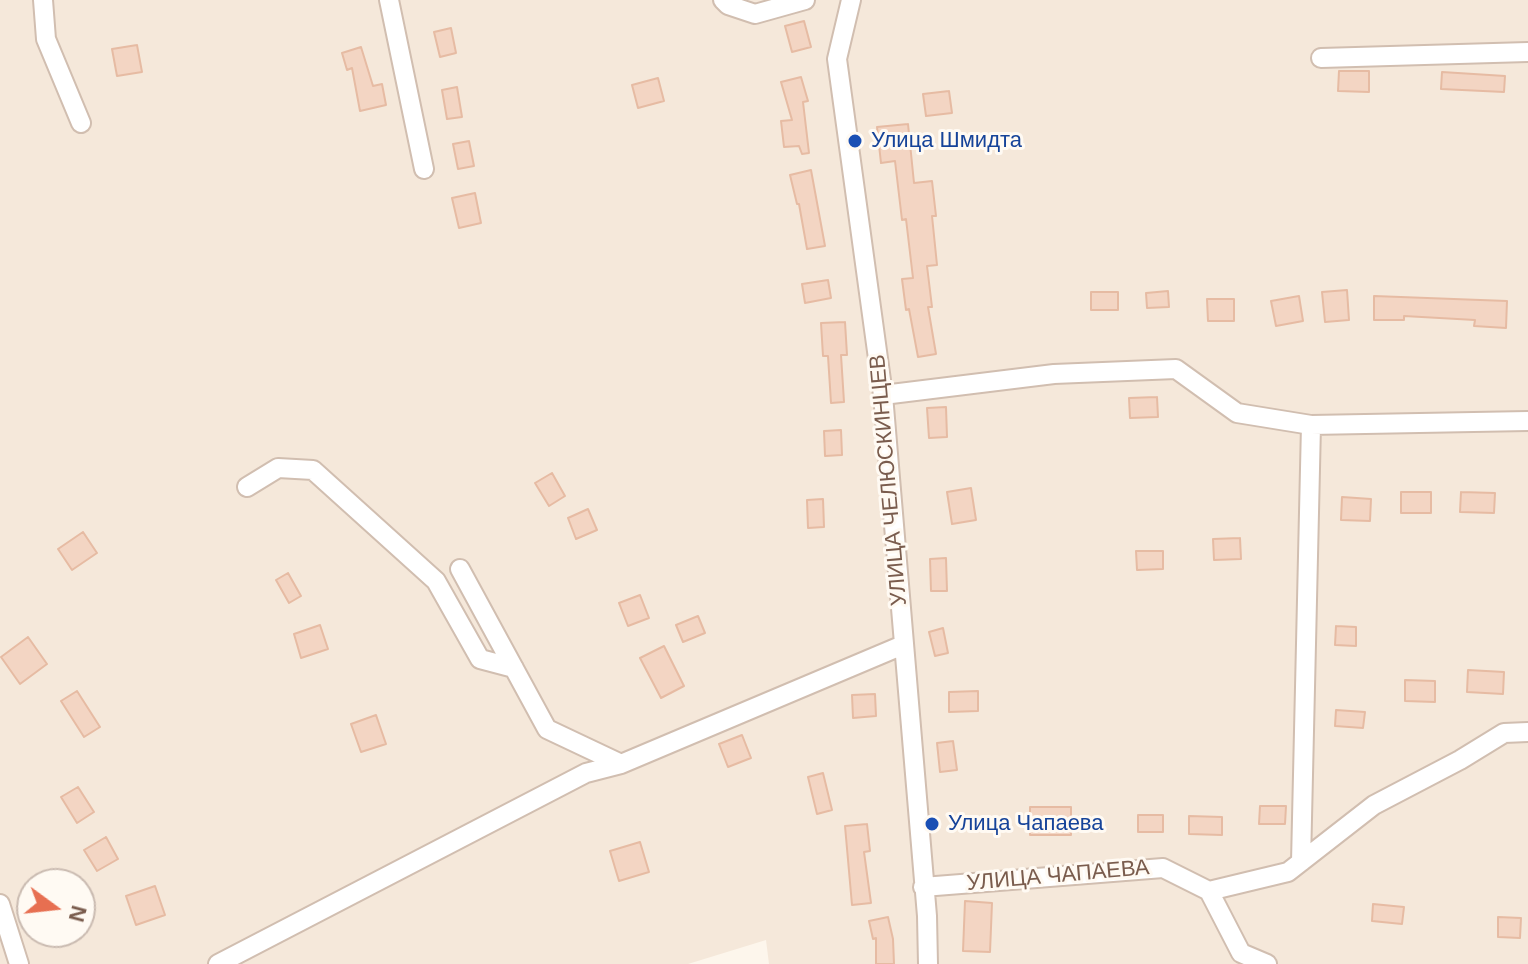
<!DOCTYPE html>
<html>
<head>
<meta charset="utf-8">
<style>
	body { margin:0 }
	#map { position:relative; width:1528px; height:964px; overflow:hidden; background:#fdf6ec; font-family:Helvetica,sans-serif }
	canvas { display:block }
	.north { position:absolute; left:16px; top:868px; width:80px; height:80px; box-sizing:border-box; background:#fffaf3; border:2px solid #cabbb1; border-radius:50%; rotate:105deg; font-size:22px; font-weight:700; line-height:32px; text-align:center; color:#7a5c4d }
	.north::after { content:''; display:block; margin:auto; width:28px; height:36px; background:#e76f51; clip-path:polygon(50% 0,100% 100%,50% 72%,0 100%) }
</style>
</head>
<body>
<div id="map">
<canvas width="1528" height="964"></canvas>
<div class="north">N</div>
</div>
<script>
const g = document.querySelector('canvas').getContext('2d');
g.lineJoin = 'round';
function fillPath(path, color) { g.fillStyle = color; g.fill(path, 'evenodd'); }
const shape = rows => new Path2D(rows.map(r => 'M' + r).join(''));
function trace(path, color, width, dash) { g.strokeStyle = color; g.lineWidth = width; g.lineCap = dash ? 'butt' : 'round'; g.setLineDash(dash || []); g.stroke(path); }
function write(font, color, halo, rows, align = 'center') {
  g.font = font + ' Helvetica,sans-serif'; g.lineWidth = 6; g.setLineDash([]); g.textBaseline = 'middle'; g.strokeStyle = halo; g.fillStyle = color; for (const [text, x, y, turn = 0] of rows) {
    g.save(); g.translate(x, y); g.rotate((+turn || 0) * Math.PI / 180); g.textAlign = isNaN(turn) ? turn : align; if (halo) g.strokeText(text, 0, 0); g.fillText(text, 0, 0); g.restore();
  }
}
const residential = shape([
	[0,0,1528,0,1528,964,769,964,766,940,688,964,0,964],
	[32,884,80,884,80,932,32,932]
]);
const building = shape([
	[804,21,811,47,792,52,785,26,804,21],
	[451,28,456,53,440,57,434,32,451,28],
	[137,45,142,72,117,76,112,49,137,45],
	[361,47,373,86,382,84,386,105,360,111,352,68,347,70,342,53,361,47],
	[1339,71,1369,71,1369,92,1338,91,1339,71],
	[1442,72,1505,76,1504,92,1441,89,1442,72],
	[801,77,808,101,803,102,809,153,802,154,799,146,784,147,781,121,792,120,781,82,801,77],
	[658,78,664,101,638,108,632,85,658,78],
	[457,87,462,117,447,119,442,90,457,87],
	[949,91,952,113,926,116,923,94,949,91],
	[908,124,914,183,932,181,936,216,932,216,937,265,927,266,932,307,928,307,936,354,918,357,909,309,906,310,902,279,913,278,906,219,902,220,895,161,881,163,877,127,908,124],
	[469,141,474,166,458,169,453,144,469,141],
	[811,170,825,246,807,249,799,204,797,204,790,175,811,170],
	[475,193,481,223,459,228,452,198,475,193],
	[828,280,831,298,805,303,802,284,828,280],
	[1347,290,1349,320,1325,322,1322,292,1347,290],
	[1168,291,1169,307,1147,308,1146,293,1168,291],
	[1091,292,1118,292,1118,310,1091,310,1091,292],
	[1299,296,1303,321,1276,326,1271,301,1299,296],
	[1374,296,1507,301,1506,328,1474,326,1475,320,1404,316,1404,320,1374,320,1374,296],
	[1207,299,1234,299,1234,321,1208,321,1207,299],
	[845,322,847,355,841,355,844,402,831,403,828,356,823,356,821,323,845,322],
	[1157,397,1158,417,1130,418,1129,398,1157,397],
	[946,407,947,437,929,438,927,408,946,407],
	[841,430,842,455,825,456,824,431,841,430],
	[552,473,565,496,549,506,535,483,552,473],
	[971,488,976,520,952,524,947,492,971,488],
	[1401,492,1431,492,1431,513,1401,513,1401,492],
	[1461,492,1495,493,1494,513,1460,512,1461,492],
	[1342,497,1371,499,1370,521,1341,520,1342,497],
	[823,499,824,527,808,528,807,500,823,499],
	[588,509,597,530,576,539,568,518,588,509],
	[83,532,97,553,72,570,58,549,83,532],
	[1240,538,1241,559,1214,560,1213,539,1240,538],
	[1136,551,1163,551,1163,569,1137,570,1136,551],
	[946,558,947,591,931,591,930,559,946,558],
	[288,573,301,596,289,603,276,580,288,573],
	[640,595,649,618,628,626,619,603,640,595],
	[698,616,705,633,683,642,676,625,698,616],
	[320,625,328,649,301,658,294,634,320,625],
	[1336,626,1356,627,1356,646,1335,645,1336,626],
	[943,628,948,653,935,656,929,632,943,628],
	[28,637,47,664,20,684,1,657,28,637],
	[664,646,684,686,661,698,640,658,664,646],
	[1468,670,1504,672,1503,694,1467,692,1468,670],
	[1405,680,1435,681,1435,702,1405,701,1405,680],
	[77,691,100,727,84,737,61,701,77,691],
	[978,691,978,711,949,712,949,692,978,691],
	[875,694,876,716,853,718,852,695,875,694],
	[1336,710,1365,712,1363,728,1335,726,1336,710],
	[376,715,386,744,361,752,351,724,376,715],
	[742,735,751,758,728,767,719,744,742,735],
	[953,741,957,770,940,772,937,743,953,741],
	[823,773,832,810,817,814,808,777,823,773],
	[78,787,94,812,77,823,61,797,78,787],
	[1260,806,1286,806,1285,824,1259,824,1260,806],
	[1030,807,1071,807,1071,835,1030,835,1030,807],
	[1138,815,1163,815,1163,832,1138,832,1138,815],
	[1189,816,1222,817,1222,835,1189,834,1189,816],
	[867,824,870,851,864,852,871,903,852,905,845,826,867,824],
	[106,837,118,859,97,871,84,850,106,837],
	[640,842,649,872,619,881,610,851,640,842],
	[155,886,165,915,136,925,126,896,155,886],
	[965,901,992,903,990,952,963,951,965,901],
	[1373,904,1404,907,1402,924,1372,921,1373,904],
	[888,917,893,939,894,964,876,964,876,938,873,939,869,921,888,917],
	[1498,917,1521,918,1520,938,1498,937,1498,917]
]);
const minor = shape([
	[43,0,46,39,81,123],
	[389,0,424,169],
	[723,0,728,5,755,14,805,0],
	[851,0,837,59,883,395,927,916,928,964],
	[1321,58,1528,52],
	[883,395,1054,374,1176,369,1237,413,1311,425,1528,421],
	[247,487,278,468,313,470,436,581,480,659,514,668],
	[460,569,547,729,621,764],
	[1301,862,1311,425],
	[923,887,1163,868,1209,891,1288,872,1374,805,1460,760,1504,733,1528,732],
	[1209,891,1241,953,1267,964],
	[0,904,19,964],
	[218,964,586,773,621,764,903,645]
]);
const markers = [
	[855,141,8,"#1a4fb4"],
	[932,824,8,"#1a4fb4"]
];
const transitNames = [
	["Улица Шмидта",871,141],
	["Улица Чапаева",948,824]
];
const streetNames = [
	["УЛИЦА ЧЕЛЮСКИНЦЕВ",889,480,-95],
	["УЛИЦА ЧАПАЕВА",1058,876,-5]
];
fillPath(residential, '#f5e8da');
fillPath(building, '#f3d5c3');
trace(building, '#e6bba3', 2);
trace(minor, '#d1beb0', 22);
trace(minor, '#fff', 18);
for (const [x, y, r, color] of markers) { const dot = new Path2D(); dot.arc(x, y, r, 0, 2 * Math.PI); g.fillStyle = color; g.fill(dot); trace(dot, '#fffaf3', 3); }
write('22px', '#164399', '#fffaf3', transitNames, 'left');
write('22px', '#7a5c4d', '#fffaf3', streetNames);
</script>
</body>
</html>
